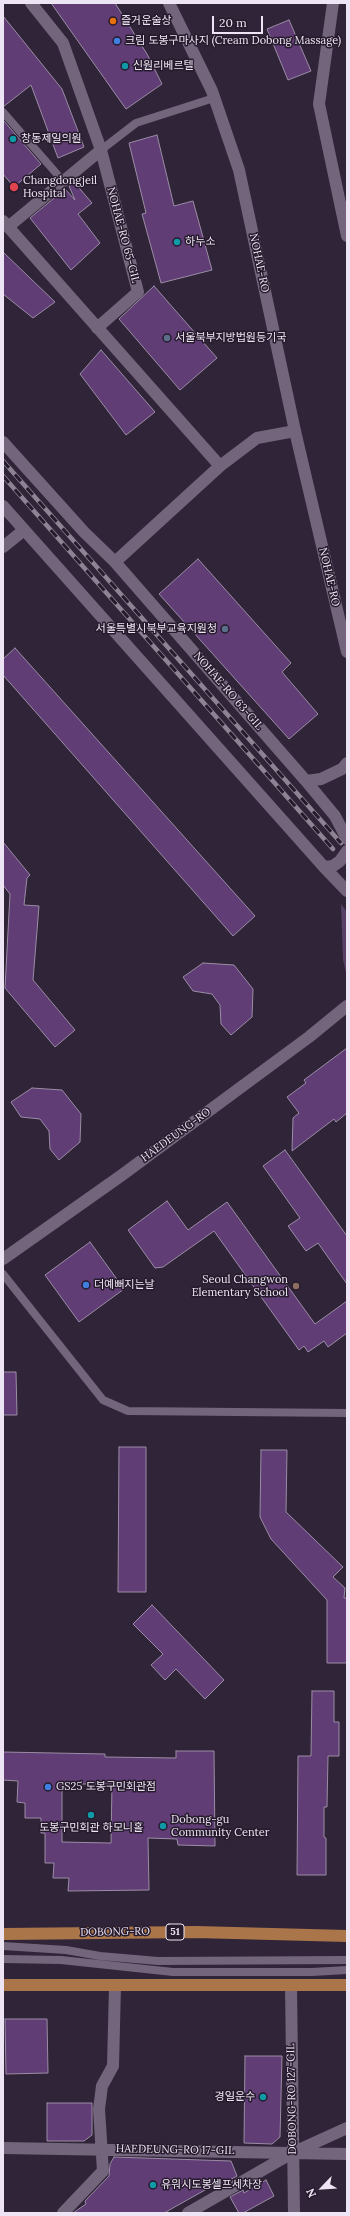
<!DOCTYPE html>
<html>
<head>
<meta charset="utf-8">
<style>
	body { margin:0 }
	#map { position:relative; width:350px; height:2216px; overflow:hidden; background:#302438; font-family:Lora,serif }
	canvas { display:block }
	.frame { position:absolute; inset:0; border:4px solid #ede5f3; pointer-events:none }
	.north { position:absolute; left:302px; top:2168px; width:40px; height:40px; -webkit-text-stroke:3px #261a2d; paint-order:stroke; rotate:245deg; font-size:11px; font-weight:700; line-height:16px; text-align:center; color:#ede5f3 }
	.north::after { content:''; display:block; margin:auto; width:14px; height:18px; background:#ede5f3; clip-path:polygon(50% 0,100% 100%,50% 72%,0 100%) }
	.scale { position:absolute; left:212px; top:16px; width:51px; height:18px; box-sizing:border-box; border:2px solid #ede5f3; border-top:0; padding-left:5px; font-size:12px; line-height:14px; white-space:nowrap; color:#ede5f3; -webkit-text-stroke:3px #261a2d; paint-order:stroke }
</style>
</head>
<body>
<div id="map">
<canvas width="350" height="2216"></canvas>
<div class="frame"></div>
<div class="north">N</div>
<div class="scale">20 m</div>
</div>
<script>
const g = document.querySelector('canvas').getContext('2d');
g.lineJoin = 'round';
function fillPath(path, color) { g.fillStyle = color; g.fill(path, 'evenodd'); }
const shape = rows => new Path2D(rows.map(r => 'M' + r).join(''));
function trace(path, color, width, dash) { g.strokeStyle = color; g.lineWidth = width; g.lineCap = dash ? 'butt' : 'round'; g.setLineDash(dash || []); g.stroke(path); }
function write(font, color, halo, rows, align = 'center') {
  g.font = font + ' Lora,"Noto Sans KR",serif'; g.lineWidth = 3; g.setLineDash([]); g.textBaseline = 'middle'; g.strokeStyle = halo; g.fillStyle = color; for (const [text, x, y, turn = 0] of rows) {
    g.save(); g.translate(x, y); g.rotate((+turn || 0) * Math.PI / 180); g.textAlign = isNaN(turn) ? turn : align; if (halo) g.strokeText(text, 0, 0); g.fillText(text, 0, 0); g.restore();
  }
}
const green = shape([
	[341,904,347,912,347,977,343,960]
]);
const building = shape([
	[51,3,115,3,147,54,162,84,126,109,51,3],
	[3,16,62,89,84,147,58,158,31,85,3,107,3,16],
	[289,20,311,71,288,80,267,29,289,20],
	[3,120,41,164,14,187,3,174,3,120],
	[157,135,174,206,193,201,212,270,161,283,142,214,146,213,129,143,157,135],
	[74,182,92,203,78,214,100,243,71,270,30,218,65,189,75,200,69,186,74,182],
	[3,252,55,302,33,318,3,294,3,252],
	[154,286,217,358,180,390,119,319,154,286],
	[101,350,155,412,126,435,80,374,101,350],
	[198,559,291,663,282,672,318,714,289,739,159,594,198,559],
	[15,648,255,916,233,936,3,675,3,659,15,648],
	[3,842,30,875,27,878,24,905,39,906,33,980,75,1030,55,1047,5,988,10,894,3,885,3,842],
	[203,963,234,965,253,989,252,1017,231,1035,221,1024,220,1005,212,994,193,991,183,977,203,963],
	[347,1048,347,1113,336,1122,334,1119,292,1151,293,1118,299,1113,287,1097,306,1083,304,1080,347,1048],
	[32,1088,62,1090,81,1114,80,1142,59,1160,50,1149,49,1131,40,1119,21,1117,11,1102,32,1088],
	[285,1150,347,1236,347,1284,318,1243,306,1251,288,1226,300,1218,263,1166,285,1150],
	[167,1201,188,1230,227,1202,315,1324,347,1301,347,1333,328,1347,324,1341,308,1352,304,1346,299,1350,214,1231,163,1267,155,1268,128,1230,167,1201],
	[90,1242,124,1289,79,1322,45,1275,90,1242],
	[3,1372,16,1372,17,1415,3,1415,3,1372],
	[119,1447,146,1447,146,1592,118,1592,119,1447],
	[261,1450,287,1450,286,1512,343,1567,333,1577,345,1588,344,1598,347,1598,347,1663,327,1663,327,1600,271,1539,260,1517,261,1450],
	[152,1605,224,1680,205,1699,176,1669,165,1680,151,1665,163,1654,133,1624,152,1605],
	[312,1691,334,1691,334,1722,339,1722,339,1756,328,1756,327,1807,324,1807,324,1837,326,1838,326,1875,297,1875,298,1756,311,1756,312,1691],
	[176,1751,214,1751,215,1846,178,1845,177,1839,148,1838,149,1890,68,1891,69,1878,53,1878,54,1863,45,1863,45,1833,41,1833,41,1818,25,1818,25,1803,17,1802,18,1781,3,1780,3,1752,105,1754,105,1757,176,1758,176,1751],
	[62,1784,112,1784,111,1843,62,1842,62,1784],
	[5,2019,47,2019,48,2073,6,2074,5,2019],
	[245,2056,282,2056,280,2137,272,2144,244,2143,245,2056],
	[47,2103,92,2103,92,2135,84,2141,47,2141,47,2103],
	[114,2157,231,2161,237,2176,222,2184,221,2181,164,2213,73,2213,86,2204,85,2201,109,2176,110,2164,114,2157],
	[266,2180,274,2196,243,2213,239,2213,230,2197,243,2190,244,2193,266,2180]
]);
const lane = shape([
	[3,112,63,181],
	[101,150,136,123,214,98],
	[3,1274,103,1400,128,1411,347,1413],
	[3,1946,66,1950,100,1956,158,1961,347,1960],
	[3,1959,61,1960,173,1972,312,1972,347,1970]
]);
const street = shape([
	[31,3,63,43,101,150,138,292,97,328],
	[333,3,319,104,347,236],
	[3,221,220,466],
	[8,227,101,150],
	[3,442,84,532,115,562,306,781,335,816,347,839],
	[3,506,324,867,347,891],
	[3,547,24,530],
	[115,562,220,466,257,438,295,431],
	[306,781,321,779,342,769,347,763],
	[324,867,333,866,340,861,347,851],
	[291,1985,294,2213],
	[3,2148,347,2154],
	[63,2213,103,2171,99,2109,102,2086,113,2066,115,1986],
	[188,2213,292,2153,347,2128]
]);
const secondary = shape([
	[169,3,212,91,239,170,295,431,347,652],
	[3,1259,122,1175,309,1037,347,1006]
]);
const primary = shape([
	[3,1934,196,1932,347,1936],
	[3,1985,347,1985]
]);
const rail = shape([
	[3,461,341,843],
	[3,476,333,849]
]);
const markers = [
	[113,21,4,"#e8710a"],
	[117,41,4,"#3f7fe0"],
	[125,66,4,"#0f9aa8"],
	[13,139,4,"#0f9aa8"],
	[14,187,5,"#e0444e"],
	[177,242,4,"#0f9aa8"],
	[167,338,4,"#5c6f8a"],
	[225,629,4,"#5c6f8a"],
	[86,1285,4,"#3f7fe0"],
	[296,1286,4,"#8d6e63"],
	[48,1787,4,"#3f7fe0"],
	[91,1815,4,"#0f9aa8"],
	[163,1826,4,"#0f9aa8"],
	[263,2097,4,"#0f9aa8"],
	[153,2185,4,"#0f9aa8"]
];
const shields = [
	[175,1932,18]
];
const shieldNames = [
	["51",175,1932]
];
const poiNames = [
	["즐거운술상",121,21],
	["크림 도봉구마사지 (Cream Dobong Massage)",125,41],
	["신원리베르텔",133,66],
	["창동제일의원",21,139],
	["Changdongjeil",23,181],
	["Hospital",23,194],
	["하누소",185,242],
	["서울북부지방법원등기국",175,338],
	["서울특별시북부교육지원청",217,629,"right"],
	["Seoul Changwon",288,1280,"right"],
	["Elementary School",288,1293,"right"],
	["더예뻐지는날",94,1285],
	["GS25 도봉구민회관점",56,1787],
	["Dobong-gu",171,1820],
	["Community Center",171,1833],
	["도봉구민회관 하모니홀",91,1828,"center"],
	["경일운수",255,2097,"right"],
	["유워시도봉셀프세차장",161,2185]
];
const streetNames = [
	["NOHAE-RO 65-GIL",123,235,75],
	["NOHAE-RO",259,263,78],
	["NOHAE-RO",329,577,77],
	["NOHAE-RO 63-GIL",228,691,49],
	["HAEDEUNG-RO",176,1135,-36],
	["DOBONG-RO",115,1932,-1],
	["DOBONG-RO 127-GIL",292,2099,-91],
	["HAEDEUNG-RO 17-GIL",175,2150,1]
];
fillPath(green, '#584167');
fillPath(building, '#603d75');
trace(building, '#9b8da5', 1);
trace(lane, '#73657c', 8);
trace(street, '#73657c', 12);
trace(secondary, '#73657c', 12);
trace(primary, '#aa7649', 12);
trace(rail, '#8d8394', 4.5);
trace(rail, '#261a2d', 3, [9]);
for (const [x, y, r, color] of markers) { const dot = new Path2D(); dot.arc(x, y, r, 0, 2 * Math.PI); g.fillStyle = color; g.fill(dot); trace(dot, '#261a2d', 1.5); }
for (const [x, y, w] of shields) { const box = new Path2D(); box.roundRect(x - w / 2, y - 8, w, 16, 3); g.fillStyle = '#261a2d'; g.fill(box); trace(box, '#ede5f3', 1); }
write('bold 10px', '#ede5f3', null, shieldNames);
write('11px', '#ede5f3', '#261a2d', poiNames, 'left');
write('11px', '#ede5f3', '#261a2d', streetNames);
</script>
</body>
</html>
